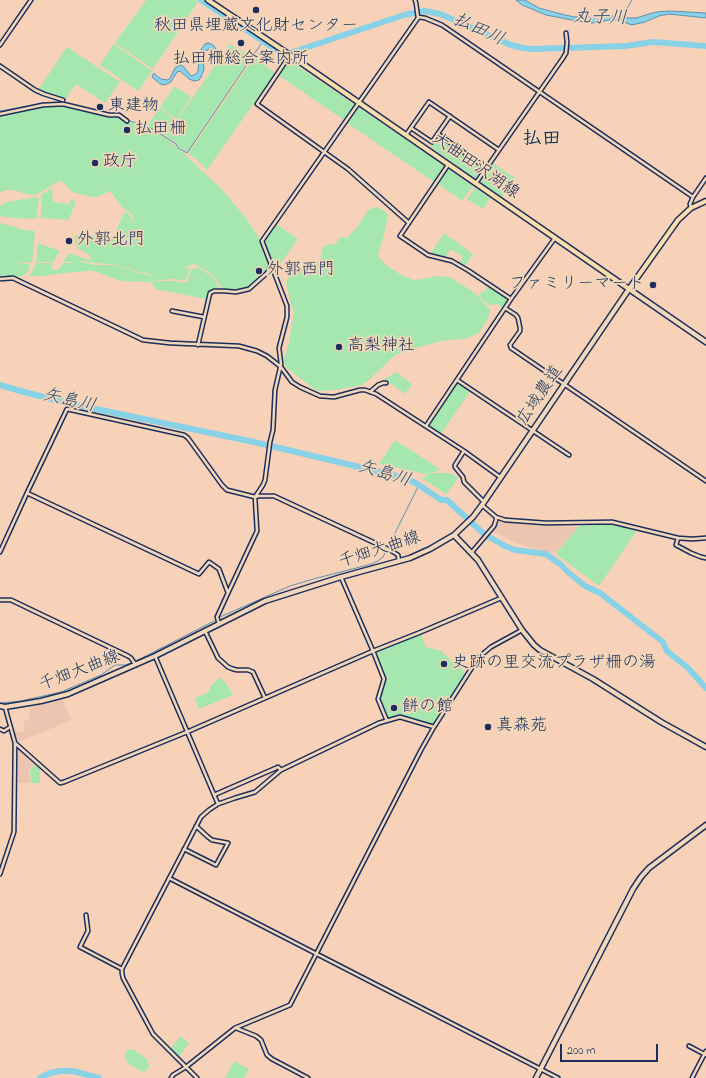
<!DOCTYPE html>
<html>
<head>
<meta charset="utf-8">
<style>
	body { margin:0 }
	#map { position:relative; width:706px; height:1078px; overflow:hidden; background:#f7d2b8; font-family:"Indie Flower",sans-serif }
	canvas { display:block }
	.scale { position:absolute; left:560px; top:1044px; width:98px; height:18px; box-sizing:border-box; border:2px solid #1b2f5e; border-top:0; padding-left:5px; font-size:12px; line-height:14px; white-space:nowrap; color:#1b2f5e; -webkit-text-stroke:3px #f3d7b9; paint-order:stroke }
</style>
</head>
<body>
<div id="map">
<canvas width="706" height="1078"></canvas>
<div class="scale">200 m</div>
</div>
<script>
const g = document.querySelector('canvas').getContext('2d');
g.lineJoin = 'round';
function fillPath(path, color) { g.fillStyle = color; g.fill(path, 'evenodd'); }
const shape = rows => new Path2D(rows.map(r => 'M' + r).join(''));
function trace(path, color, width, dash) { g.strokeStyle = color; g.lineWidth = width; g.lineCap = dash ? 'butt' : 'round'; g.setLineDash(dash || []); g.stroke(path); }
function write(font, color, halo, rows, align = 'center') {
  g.font = font + ' "Indie Flower","Klee One",sans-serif'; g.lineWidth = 3.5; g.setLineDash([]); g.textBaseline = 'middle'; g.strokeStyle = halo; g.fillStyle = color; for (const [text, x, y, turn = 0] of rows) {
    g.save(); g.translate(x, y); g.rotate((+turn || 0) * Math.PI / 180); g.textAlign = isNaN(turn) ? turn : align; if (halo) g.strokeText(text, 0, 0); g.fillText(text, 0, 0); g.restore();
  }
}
const built = shape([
	[498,522,542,526,578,527,555,553,546,552,518,544,492,531],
	[62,698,71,720,17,743,13,732,21,732,25,729,23,720,29,721,30,708],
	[16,747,34,763,29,770,30,783,16,783]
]);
const green = shape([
	[146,0,195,0,198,2,153,69,115,43],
	[114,44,152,71,138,91,100,65],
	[230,44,251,57,187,152,179,147,176,143,166,136],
	[67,47,120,82,105,103,76,84,65,100,38,90],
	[259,52,260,54,257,59,275,73,207,170,194,157,188,154,253,59,254,60],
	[289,60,355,105,344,120,278,75],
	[175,86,191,97,177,119,160,107],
	[63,104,109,115,119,115,127,121,143,126,167,139,190,159,202,171,219,186,245,217,258,236,265,250,271,266,267,273,249,289,239,292,224,291,213,275,194,264,184,268,188,269,191,268,186,279,181,281,175,279,159,280,156,280,155,277,146,273,139,272,121,266,110,264,94,263,94,261,93,263,81,261,63,262,69,253,93,261,90,259,91,256,77,248,75,245,75,235,114,236,125,211,130,215,134,225,132,214,123,208,110,191,100,196,93,197,88,196,72,192,65,184,61,181,56,183,36,195,26,194,14,190,7,190,1,192,0,193,0,114,43,105],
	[358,107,445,166,434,182,347,123],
	[160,108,176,120,165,136,147,126],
	[438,136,483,168,476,179,431,147],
	[493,163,515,178,502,197,480,182],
	[448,169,473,186,462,201,438,184],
	[52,188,53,202,69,204,71,200,76,201,69,220,40,218,42,201,41,195],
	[475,188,490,198,483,209,467,199],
	[37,197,39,200,36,219,12,218,0,216,0,206,7,202],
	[378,207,388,214,386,226,378,256,387,266,403,276,413,280,422,279,436,276,450,277,475,293,490,310,488,319,479,333,465,339,446,340,419,347,395,355,370,379,362,385,336,390,317,391,301,379,285,366,284,359,289,342,294,311,290,301,286,282,292,273,301,269,308,272,322,257,321,252,325,245,335,244,342,236,346,239,358,226,368,210],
	[0,223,24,230,35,231,32,263,13,262,31,265,28,271,23,276,0,278],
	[276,224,298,239,276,270,268,252,265,240],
	[444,233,473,254,466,265,459,263,463,257,451,249,446,257,431,253],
	[38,243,60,251,53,262,36,262],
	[76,261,96,265,110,265,122,267,139,273,148,275,154,277,157,281,175,281,182,283,187,282,191,271,194,268,198,268,213,277,219,288,212,289,209,291,206,299,155,289,152,283,146,282,121,281,97,272,92,271,73,272,41,276,29,276,34,268,35,263,53,263,51,268,57,271,63,263,70,263],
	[488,287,508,299,502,308,498,304,489,305,486,303,479,296,482,291,484,292],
	[396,372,412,384,405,394,384,379],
	[457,381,471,390,441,434,428,425],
	[395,440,429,462,441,470,426,474,379,464],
	[431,473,447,473,452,474,458,478,446,494,423,479,426,475],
	[613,524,636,531,636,532,599,586,557,555,558,551,579,526],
	[421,634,426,647,442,651,452,662,456,660,465,674,432,726,401,715,389,719,380,700,386,679,375,653],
	[219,677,226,683,233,695,199,709,195,698,210,691,209,689],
	[35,764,40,768,40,783,31,783,30,771],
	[180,1036,189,1043,179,1057,171,1048],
	[130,1049,134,1050,147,1059,149,1066,147,1070,143,1072,129,1064,125,1059,126,1053,127,1050],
	[234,1061,249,1069,244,1078,225,1078]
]);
const water = shape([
	[516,0,525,0,539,8,565,15,575,17,613,16,630,18,636,18,656,12,670,11,706,13,706,18,669,14,659,16,645,22,632,25,621,21,609,20,593,23,577,21,546,15,522,5,516,0],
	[208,43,211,44,214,46,219,54,214,61,211,51,209,49,204,52,203,55,204,69,201,77,199,80,194,81,189,79,180,71,177,72,171,82,167,84,163,85,159,83,152,77,154,73,157,76,161,79,168,80,170,78,175,68,178,66,182,65,184,67,191,76,194,75,196,74,198,71,200,51,205,44,208,43]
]);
const stream = shape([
	[621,19,632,0],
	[0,111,28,106,43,103,62,102,88,109],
	[112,114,119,114,130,121,149,127,165,137,176,144,178,148,187,153,263,41],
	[220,617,290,586,317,578,372,564,378,561,383,557,419,485],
	[136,661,214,621],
	[1,703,21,701,61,692,101,675,115,665,125,665,131,663]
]);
const river = shape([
	[201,0,284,55,404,15,425,11,440,14,511,45,523,48,533,49,594,47,625,46,653,42,706,46],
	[0,385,24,392,67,403,254,442,406,478,419,485,441,500,447,500,484,534,505,546,515,550,546,554,560,564,569,573,585,586,600,593,663,642,667,651,688,668,706,688],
	[40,1078,50,1073,60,1071,73,1071,99,1078]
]);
const street = shape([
	[418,17,425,18,442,25,693,197],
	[0,45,31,0],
	[290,55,257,104,348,169,409,223],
	[0,66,35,90,44,94,63,100],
	[0,114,43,105,63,104,109,115,119,115,127,121],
	[411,128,432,142,450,116],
	[438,134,486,168],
	[406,135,429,102,499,150],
	[448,165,400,236,428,255,452,261,469,271,511,299],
	[476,183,563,58,566,53,567,42,566,33],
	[691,208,690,204,693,197,706,178],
	[0,279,13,278,143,340,170,343,239,346,257,351,267,356,281,367,292,382,300,387,320,396,334,397,360,390,365,390,376,394,464,451,500,477],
	[505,308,516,315,518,318,520,328,520,331,510,345,511,348,706,481],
	[172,311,204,317],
	[198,345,210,293,214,291,224,291,236,292,249,289,267,273,271,266],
	[457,380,569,455],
	[370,392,378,385,383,383,386,383],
	[426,426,511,299,555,238],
	[464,451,455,465,455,467,463,477,464,482,484,502],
	[27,493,199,574,209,562,219,569,228,593,217,617,219,624],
	[482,505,496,517,505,520,546,523,612,522,678,538,692,539,706,538],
	[678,538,676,545,691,553,701,557,706,558],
	[0,552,27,493,67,409,184,435,188,438,222,485,227,490,255,497,259,496,274,496,390,550,398,555,399,561],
	[472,552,494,526,496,520,496,517],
	[228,593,257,531,255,497,263,485,265,480,270,442,273,430,275,390,281,364,279,348,287,317,287,306,262,241,418,18,416,3,415,0],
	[0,600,11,600,128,656,131,658,135,664],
	[205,631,218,658,228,667,233,669,237,670,248,670,253,672,265,698],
	[155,656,218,804],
	[387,721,378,699,384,679,373,651,421,632,501,598],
	[0,729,4,731,10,727],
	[15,743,60,783,64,782,187,732,373,651,341,577],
	[214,795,276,768,278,767,281,770],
	[184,849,216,865,228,843,212,840,208,837,196,826],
	[0,874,14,832,15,743,5,707],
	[169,878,558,1078],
	[86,915,88,931,80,947,122,969],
	[236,1028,256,1036,261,1040,267,1055,272,1059,308,1078],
	[689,1046,706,1055],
	[171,1078,173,1075,186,1067,235,1028,290,1005,421,750,434,727,478,658,491,647,522,630],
	[197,1078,153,1034,123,978,122,973,122,969,201,817,209,810,218,804,235,798,255,792,281,770,379,723,400,717,434,727],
	[692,1078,706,1051]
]);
const secondary = shape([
	[454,535,478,560,522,630,534,645,540,650,593,679,661,722,706,747],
	[0,706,5,707,41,701,68,694,155,656,265,601,341,577,410,558,430,549,454,535,473,517,482,505,629,289,706,342],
	[536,1078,633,889,641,877,649,868,706,825]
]);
const primary = shape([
	[208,0,287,53,629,289,678,220,691,208,706,201]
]);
const markers = [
	[256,10,4,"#1b2f5e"],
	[241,43,4,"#1b2f5e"],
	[100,107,4,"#1b2f5e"],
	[127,130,4,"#1b2f5e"],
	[95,163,4,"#1b2f5e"],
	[69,241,4,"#1b2f5e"],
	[259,271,4,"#1b2f5e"],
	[653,285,4,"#1b2f5e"],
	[339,347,4,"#1b2f5e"],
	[444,664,4,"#1b2f5e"],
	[394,708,4,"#1b2f5e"],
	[488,727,4,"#1b2f5e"]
];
const poiNames = [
	["秋田県埋蔵文化財センター",256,27,"center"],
	["払田柵総合案内所",241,60,"center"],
	["東建物",108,107],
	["払田柵",135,130],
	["政庁",103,163],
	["外郭北門",77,241],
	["外郭西門",267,271],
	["ファミリーマート",645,285,"right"],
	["高梨神社",347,347],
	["史跡の里交流プラザ柵の湯",452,664],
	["餅の館",402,708],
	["真森苑",496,727]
];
const streetNames = [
	["大曲田沢湖線",475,167,35],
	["広域農道",541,396,-56],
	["千畑大曲線",380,551,-18],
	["千畑大曲線",80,672,-21]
];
const waterNames = [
	["丸子川",600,19,2],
	["払田川",478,31,24],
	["矢島川",69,402,13],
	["矢島川",384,475,17]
];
const quarterNames = [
	["払田",542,141]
];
fillPath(built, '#ecc5b1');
fillPath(green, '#a6e7b0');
fillPath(water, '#87d2e7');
trace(water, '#5c91b0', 1);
trace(stream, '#5c91b0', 1);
trace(river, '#87d2e7', 6);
trace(street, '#1b2f5e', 5.5);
trace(secondary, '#1b2f5e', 7);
trace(primary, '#1b2f5e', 7);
trace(street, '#f3d7b9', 2.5);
trace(secondary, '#f3d7b9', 4);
trace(primary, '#faddab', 4);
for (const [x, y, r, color] of markers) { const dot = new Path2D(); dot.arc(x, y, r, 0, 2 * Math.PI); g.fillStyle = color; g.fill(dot); trace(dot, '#f3d7b9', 1.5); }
write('17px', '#1b2f5e', '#f3d7b9', poiNames, 'left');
write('17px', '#1b2f5e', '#f3d7b9', streetNames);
write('italic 18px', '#2b4773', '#f3d7b9', waterNames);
write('bold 19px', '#1b2f5e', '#f3d7b9', quarterNames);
</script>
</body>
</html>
